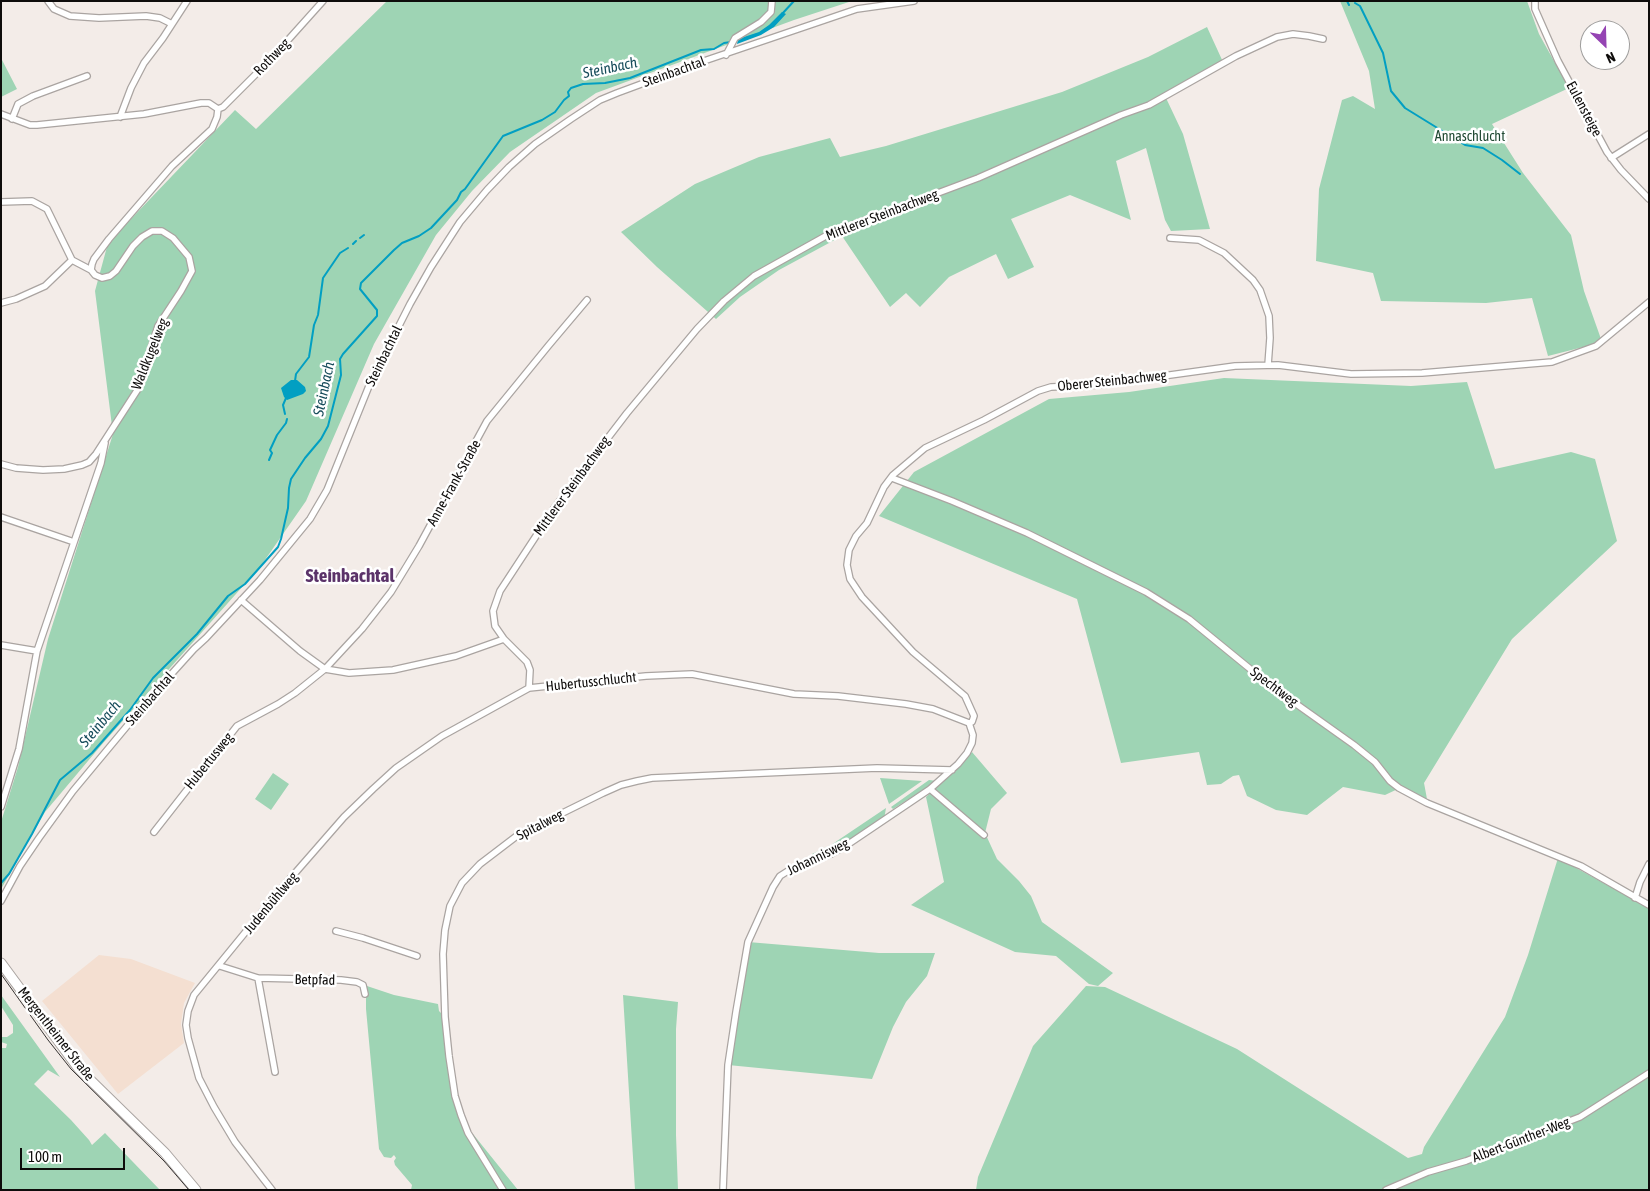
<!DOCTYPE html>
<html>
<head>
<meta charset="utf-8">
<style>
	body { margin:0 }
	#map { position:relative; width:1650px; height:1191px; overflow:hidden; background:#f3ece8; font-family:"Asap Condensed",sans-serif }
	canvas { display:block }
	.frame { position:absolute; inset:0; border:2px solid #0e0c0b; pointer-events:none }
	.north { position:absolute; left:1580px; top:20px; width:50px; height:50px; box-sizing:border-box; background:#fff; border:1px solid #9f9e9d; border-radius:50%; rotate:156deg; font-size:14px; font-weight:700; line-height:20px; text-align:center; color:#0e0c0b }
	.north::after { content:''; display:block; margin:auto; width:18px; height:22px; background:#9544b3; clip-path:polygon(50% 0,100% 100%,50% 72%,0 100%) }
	.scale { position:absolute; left:20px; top:1148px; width:105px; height:22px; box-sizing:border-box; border:2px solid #0e0c0b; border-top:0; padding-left:6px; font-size:15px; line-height:18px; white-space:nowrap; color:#0e0c0b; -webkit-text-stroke:4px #fff; paint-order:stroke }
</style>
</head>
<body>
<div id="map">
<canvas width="1650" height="1191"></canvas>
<div class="frame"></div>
<div class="north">N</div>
<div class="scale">100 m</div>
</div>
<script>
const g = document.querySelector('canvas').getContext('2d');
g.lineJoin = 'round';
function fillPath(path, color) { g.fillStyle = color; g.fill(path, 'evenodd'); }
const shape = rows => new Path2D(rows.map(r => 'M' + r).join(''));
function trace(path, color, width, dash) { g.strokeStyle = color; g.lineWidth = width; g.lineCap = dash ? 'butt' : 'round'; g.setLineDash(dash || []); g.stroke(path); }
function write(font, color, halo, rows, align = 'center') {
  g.font = font + ' "Asap Condensed",sans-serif'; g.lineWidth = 5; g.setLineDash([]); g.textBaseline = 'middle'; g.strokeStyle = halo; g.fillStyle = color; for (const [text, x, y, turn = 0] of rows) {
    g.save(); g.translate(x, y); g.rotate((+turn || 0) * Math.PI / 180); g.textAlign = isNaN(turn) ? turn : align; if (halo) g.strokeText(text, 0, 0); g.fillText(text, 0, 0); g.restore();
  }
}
const education = shape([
	[99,955,131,959,195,983,184,1003,181,1024,184,1043,118,1094,42,1001]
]);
const green = shape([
	[387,1,852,1,794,20,596,93,510,152,472,191,436,235,374,344,306,501,260,567,104,742,45,812,1,889,1,822,18,767,48,639,113,434,95,291,108,243,235,110,256,129],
	[1340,1,1527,1,1539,34,1569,88,1492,124,1523,173,1571,235,1584,291,1601,339,1595,344,1548,356,1532,298,1486,303,1381,301,1373,273,1316,261,1319,189,1342,100,1353,96,1375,109,1369,71],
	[1207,27,1223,62,1166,98,1183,134,1210,229,1171,231,1165,220,1146,148,1116,161,1131,220,1070,195,1011,219,1034,267,1008,279,996,254,949,277,920,307,906,293,890,307,842,236,779,270,740,297,716,319,657,267,621,232,695,184,759,157,830,138,840,157,886,146,1062,92,1148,57],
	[1,58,17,89,1,97],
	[1224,378,1411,386,1467,382,1495,469,1571,452,1595,459,1617,541,1512,639,1424,783,1427,799,1402,787,1385,795,1343,787,1307,815,1276,810,1247,796,1239,775,1233,776,1221,784,1207,785,1199,752,1121,763,1077,599,879,516,914,472,1049,399,1129,392],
	[972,752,1007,793,991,809,985,833,997,859,1019,881,1031,896,1042,922,1113,973,1098,986,1089,984,1056,956,1015,952,911,905,944,882,926,797,961,765],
	[273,773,289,784,271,810,255,799],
	[880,778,922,781,889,804],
	[929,780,937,781,893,809,891,807],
	[886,808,884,820,847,845,814,860,812,854,831,845],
	[1558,858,1649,908,1649,1190,976,1190,978,1177,1033,1046,1086,986,1105,987,1237,1049,1408,1158,1422,1154,1424,1147,1505,1017,1528,955],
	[748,942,879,953,935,953,927,976,906,1002,893,1027,872,1079,728,1065],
	[367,986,394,995,438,1004,439,1011,445,1017,455,1096,472,1136,473,1134,518,1190,411,1190,412,1185,395,1165,394,1161,396,1158,394,1155,391,1158,384,1157,379,1149,366,1009,366,994,368,993,365,992],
	[1,995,60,1077,48,1070,34,1084,71,1120,89,1140,92,1145,105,1133,160,1190,1,1190,1,1048,6,1048,7,1044,1,1042,1,1037,7,1037,13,1033,13,1025,1,1006],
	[623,995,678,1002,676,1029,676,1135,678,1190,635,1190]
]);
const water = shape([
	[782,12,786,14,774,27,761,35,737,44,738,39,759,32,769,25],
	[291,380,297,380,305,387,306,391,303,394,287,400,284,397,281,388]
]);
const stream = shape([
	[1347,1,1349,5],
	[1355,3,1360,6,1383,53,1391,91,1405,108,1465,145,1483,148,1502,160,1520,174],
	[782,14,794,1],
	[360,238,364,235],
	[353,244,356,241],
	[295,381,296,374,309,357,314,325,318,315,323,278,340,253,348,248],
	[285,414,283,405,286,398],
	[269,460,272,453,270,450,277,435,286,423,287,419],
	[1,883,9,874,32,834,60,780,92,753,130,710,153,678,197,634,228,596,245,584,278,547,281,539,288,508,289,488,291,479,305,458,321,439,328,426,341,375,340,359,343,354,377,316,377,310,360,289,361,283,394,250,402,243,419,236,431,228,457,200,461,192,465,189,503,136,542,120,555,112,564,100,569,96,568,92,571,88,583,84,605,83,630,78,701,50,714,49,724,43,731,42]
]);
const street = shape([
	[48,1,54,9,70,16,99,18,146,16,160,18,172,24],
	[1535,1,1535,9,1558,61,1607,152,1621,170,1649,199],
	[726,55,735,38,761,22,771,12,772,1],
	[218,109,223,107,271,59,323,1],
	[1,114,30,125,37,125,144,114,201,103,209,103,218,109],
	[120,117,131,88,144,63,163,38,187,1],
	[12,119,18,104,33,96,87,76],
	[1611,158,1649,134],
	[1,202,32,201,47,209,72,260,91,270],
	[1170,238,1199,240,1224,253,1253,280,1260,290,1269,316,1270,338,1268,365],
	[1,303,16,299,45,286,72,260],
	[1,464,16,468,43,470,64,469,82,465,89,462,96,454,138,389,158,326,181,291,192,271,189,257,173,238,162,231,152,231,142,237,133,246,116,271,110,276,102,278,95,275,91,270,92,264,94,259,109,239,172,166,212,129,217,117,218,109],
	[892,478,952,501,1027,533,1146,592,1189,619,1271,686,1354,745,1375,762,1390,781,1399,788,1427,803,1581,866,1649,905],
	[1,517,74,542],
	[241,600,300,651,325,669,349,673,393,670,456,656,504,639,527,662,530,670,529,688,646,676,692,674,794,694,838,696,906,704,933,709,969,723],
	[504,639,495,626,493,611,500,591,555,507,627,413,697,329,724,301,754,276,831,233,978,178,1121,115,1149,105,1236,56,1277,37,1293,34,1309,36,1323,39],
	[1,645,37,651],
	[969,723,972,722,974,716,965,696,913,652,862,597,850,579,847,565,849,550,856,536,867,523,884,487,893,475,925,448,984,420,1038,391,1051,387,1098,385,1235,366,1278,365,1351,374,1422,373,1552,362,1596,346,1649,302],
	[930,789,984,835],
	[1,807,19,749,37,651,101,463,105,443],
	[154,832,237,726,278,704,295,693,325,669,362,629,391,592,419,546,487,421,549,345,587,300],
	[1635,898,1640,882,1649,864],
	[1,901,20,866,39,838,73,791,157,690,194,649,206,638,260,580,310,519,327,490,371,381,410,304,431,267,460,222,487,190,509,167,535,144,571,119,600,100,617,93,698,63,857,9,914,1],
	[336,931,363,938,417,956],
	[220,966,258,978,341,980,357,982,363,985,365,994],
	[258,978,275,1072],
	[272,1190,235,1142,214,1107,199,1078,188,1038,186,1025,188,1011,194,995,275,896,344,817,373,789,396,768,442,736,529,688],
	[503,1190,468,1133,461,1115,455,1096,449,1056,445,1017,443,954,445,930,450,906,462,883,480,864,518,835,603,793,621,785,637,781,652,778,877,768,952,770],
	[723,1190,728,1065,736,1012,748,942,773,887,780,876,791,869,831,854,847,845,930,789,958,764,967,753,972,743,973,735,969,723],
	[1386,1190,1428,1172,1466,1161,1580,1117,1649,1073]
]);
const secondary = shape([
	[1,963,79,1069,165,1153,196,1190]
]);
const tram = shape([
	[1,974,48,1040,71,1069,164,1161,189,1190]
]);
const streetNames = [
	["Rothweg",272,57,-46],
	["Steinbachtal",674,72,-20],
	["Eulensteige",1584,109,62],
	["Mittlerer Steinbachweg",882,215,-21],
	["Waldkugelweg",150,354,-68],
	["Steinbachtal",384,356,-64],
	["Oberer Steinbachweg",1112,381,-6],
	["Anne-Frank-Straße",454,483,-61],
	["Mittlerer Steinbachweg",572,486,-54],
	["Hubertusschlucht",591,682,-6],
	["Spechtweg",1274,687,37],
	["Steinbachtal",150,699,-49],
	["Hubertusweg",209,761,-51],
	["Spitalweg",540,825,-27],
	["Johannisweg",818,857,-26],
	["Judenbühlweg",271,903,-50],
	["Betpfad",315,980,1],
	["Mergentheimer Straße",56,1034,52],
	["Albert-Günther-Weg",1521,1140,-21]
];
const parkNames = [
	["Annaschlucht",1470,137]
];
const waterNames = [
	["Steinbach",610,68,-12],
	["Steinbach",324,389,-78],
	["Steinbach",100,724,-50]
];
const districtNames = [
	["Steinbachtal",350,576]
];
fillPath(education, '#f4dfd1');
fillPath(green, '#9ed4b4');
fillPath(water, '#029fc2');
trace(stream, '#029fc2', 2);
trace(street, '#aaa4a1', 8);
trace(secondary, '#aaa4a1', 11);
trace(street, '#fff', 5.5);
trace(secondary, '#fff', 9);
trace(tram, '#373433', 1);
write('14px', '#0e0c0b', '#fff', streetNames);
write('14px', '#204832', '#fff', parkNames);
write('italic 15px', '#174c5b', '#fff', waterNames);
write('bold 19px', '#5b336a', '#fff', districtNames);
</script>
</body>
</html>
